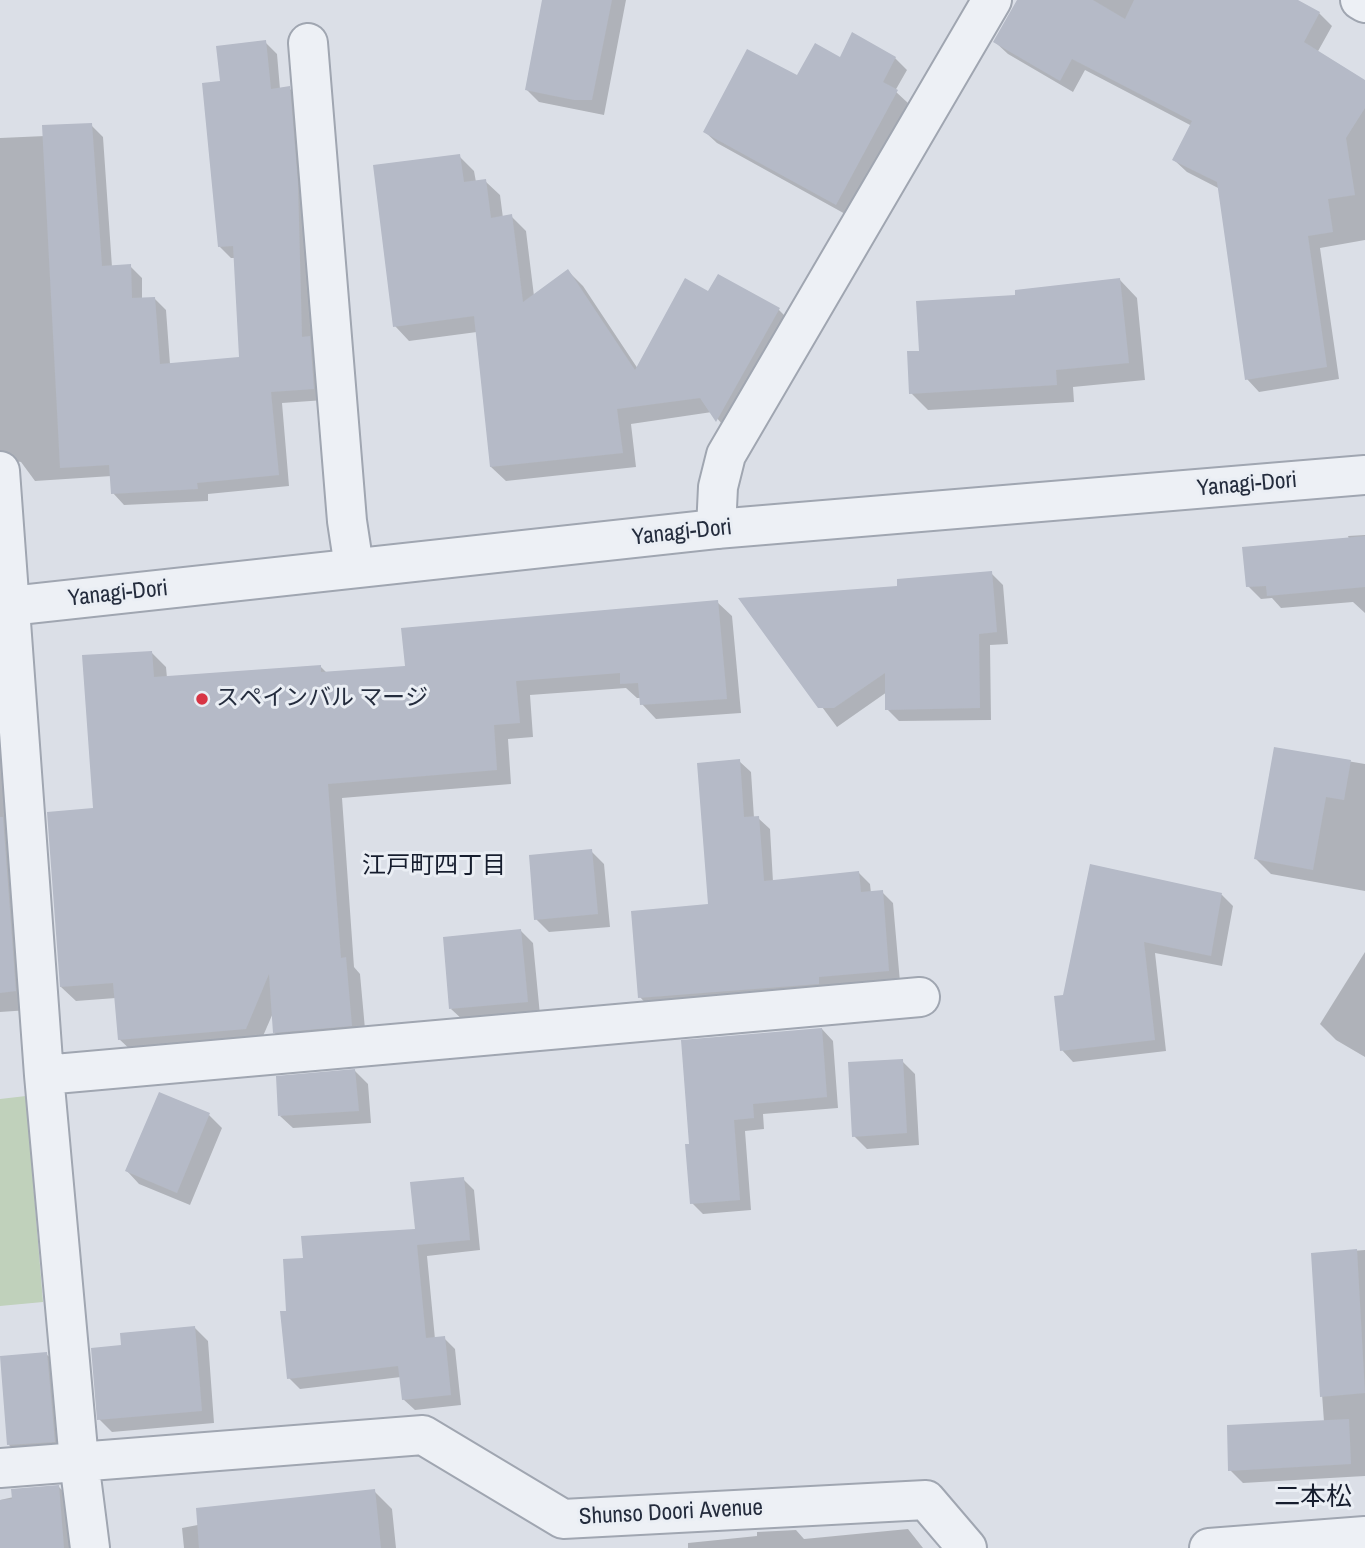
<!DOCTYPE html>
<html>
<head>
<meta charset="utf-8">
<style>
	body { margin:0 }
	canvas { display:block; background:#dbdfe7 }
</style>
</head>
<body>
<canvas width="1365" height="1548"></canvas>
<script>
const g = document.querySelector('canvas').getContext('2d');
g.lineJoin = 'round';
function fillPath(path, color) { g.fillStyle = color; g.fill(path, 'evenodd'); }
const shape = rows => new Path2D(rows.map(r => 'M' + r).join(''));
function trace(path, color, width, dash) { g.strokeStyle = color; g.lineWidth = width; g.lineCap = dash ? 'butt' : 'round'; g.setLineDash(dash || []); g.stroke(path); }
function write(font, color, halo, rows, align = 'center') {
  g.font = font + ' "Archivo Narrow","Noto Sans JP",sans-serif'; g.lineWidth = 6; g.setLineDash([]); g.textBaseline = 'middle'; g.strokeStyle = halo; g.fillStyle = color; for (const [text, x, y, turn = 0] of rows) {
    g.save(); g.translate(x, y); g.rotate((+turn || 0) * Math.PI / 180); g.textAlign = isNaN(turn) ? turn : align; if (halo) g.strokeText(text, 0, 0); g.fillText(text, 0, 0); g.restore();
  }
}
const green = shape([
	[26,1096,43,1302,0,1306,0,1099]
]);
const shadow = shape([
	[544,0,626,0,604,115,539,102,526,89],
	[1019,0,1295,0,1319,13,1332,26,1317,53,1365,83,1365,240,1320,248,1339,379,1259,392,1247,379,1220,189,1187,172,1174,160,1192,126,1085,70,1073,92,1008,54,995,42],
	[265,42,277,54,280,89,289,88,301,100,325,400,282,403,289,486,208,494,208,501,124,505,113,493,112,476,35,481,21,462,10,460,0,464,0,138,45,136,91,125,103,137,112,267,130,266,142,278,142,299,154,298,166,310,170,364,241,359,235,258,231,258,219,246,222,83],
	[895,58,907,70,895,91,908,103,847,215,717,143,705,132,798,77,840,59],
	[459,156,474,171,476,182,485,181,500,195,503,218,511,216,526,231,534,296,568,271,583,286,638,369,709,294,779,310,793,324,731,435,712,412,631,424,636,467,506,481,491,467,477,332,409,341,395,326],
	[1120,280,1137,298,1145,380,1073,387,1074,402,928,410,911,393,920,353,1017,297],
	[1365,535,1365,613,1353,602,1281,608,1272,598,1261,599,1248,586,1349,539,1348,536],
	[991,573,1003,585,1008,644,990,645,991,720,899,721,887,709,887,692,837,727,742,600,899,587],
	[717,602,732,616,741,713,656,719,642,704,641,698,637,698,626,688,530,695,533,737,508,739,511,784,342,798,354,967,360,974,366,1040,289,1047,274,1032,273,1013,260,1043,134,1053,119,1039,116,998,76,1001,61,987,95,809,151,652,166,667,167,678,320,666,327,673,407,668],
	[0,684,29,1010,0,1012],
	[1276,749,1365,764,1365,891,1271,874,1256,859],
	[739,761,751,772,754,818,758,818,770,829,773,882,859,873,870,884,871,893,882,892,893,903,900,982,651,1009,640,997,710,906],
	[591,851,604,864,610,927,549,932,536,919],
	[1092,866,1222,895,1233,906,1222,966,1155,953,1166,1051,1073,1062,1062,1050,1065,997],
	[521,931,533,943,540,1015,464,1021,451,1009],
	[1365,952,1365,1057,1336,1040,1320,1024],
	[822,1029,833,1041,838,1108,763,1114,764,1129,745,1131,751,1210,703,1214,692,1203,687,1146],
	[902,1061,915,1074,919,1145,867,1149,854,1136],
	[355,1071,368,1084,371,1123,293,1128,280,1116],
	[160,1095,209,1115,222,1128,190,1205,139,1184,127,1171],
	[463,1179,474,1190,480,1250,427,1256,435,1339,444,1338,455,1349,461,1405,415,1410,403,1399,401,1377,300,1389,289,1378,288,1312,305,1260,417,1231],
	[1365,1250,1365,1476,1243,1483,1230,1470,1324,1422,1312,1254],
	[195,1328,208,1341,214,1423,112,1432,99,1419,123,1347],
	[46,1354,53,1360,61,1447,15,1451,9,1445],
	[59,1487,75,1504,79,1548,0,1548,0,1500],
	[374,1491,392,1509,396,1548,184,1548,182,1528],
	[908,1529,923,1548,688,1548,688,1543,757,1536,757,1532,796,1530,804,1539]
]);
const building = shape([
	[542,0,612,0,592,100,574,100,525,90],
	[1017,0,1093,0,1125,19,1134,0,1298,0,1320,12,1304,42,1365,80,1365,108,1346,138,1355,195,1328,199,1333,232,1308,236,1327,367,1245,380,1217,182,1172,160,1192,121,1072,59,1060,81,993,42],
	[852,32,896,57,883,82,898,90,836,205,703,132,747,49,797,75,815,43,840,57],
	[266,40,271,89,290,86,298,183,302,337,310,336,314,389,271,392,279,475,197,483,198,489,111,494,109,465,60,468,42,125,92,123,102,266,131,264,132,298,155,297,160,364,239,357,233,246,218,247,202,83,220,81,216,46],
	[460,154,464,182,486,179,491,218,512,214,523,302,568,269,635,370,685,278,708,291,718,274,780,308,716,422,700,398,617,409,623,453,490,467,474,316,393,327,373,165],
	[1120,278,1129,363,1056,370,1057,385,909,394,907,351,919,351,916,301,1015,295,1015,290],
	[1365,536,1365,587,1267,596,1266,586,1246,587,1242,547],
	[992,571,997,632,979,634,980,708,885,710,885,673,834,708,818,708,738,598,897,586,897,579],
	[718,600,727,699,640,705,638,683,620,684,620,673,516,681,520,723,494,725,497,770,328,784,341,958,346,957,352,1026,273,1033,269,974,246,1029,118,1040,113,983,60,987,47,812,93,808,82,655,152,651,154,677,321,665,321,672,405,666,401,628],
	[1274,747,1351,760,1344,800,1326,797,1313,870,1254,859],
	[740,759,744,817,759,816,764,881,859,871,861,892,883,890,889,971,819,977,819,984,638,998,631,911,708,904,697,763],
	[0,817,3,817,16,991,0,993],
	[592,849,598,914,534,920,529,855],
	[1090,864,1222,893,1211,956,1144,942,1155,1040,1060,1051,1054,996,1063,995],
	[521,929,528,1002,449,1009,443,937],
	[822,1028,827,1097,753,1104,754,1118,734,1120,740,1200,690,1204,685,1144,689,1144,681,1040],
	[903,1059,907,1133,852,1137,848,1062],
	[355,1069,359,1111,278,1116,276,1076],
	[159,1092,210,1113,177,1193,125,1171],
	[464,1177,470,1240,417,1245,426,1338,445,1336,451,1395,402,1400,398,1366,287,1379,280,1311,286,1311,283,1259,303,1258,301,1236,415,1229,410,1182],
	[1357,1249,1365,1393,1320,1397,1311,1253],
	[195,1326,202,1411,97,1420,91,1348,121,1345,120,1333],
	[47,1352,55,1442,7,1445,0,1356],
	[1349,1419,1351,1464,1228,1471,1227,1425],
	[59,1485,64,1548,0,1548,0,1500,12,1499,11,1489],
	[375,1489,381,1548,199,1548,196,1508]
]);
const minor = shape([
	[1360,0,1365,3],
	[308,43,347,521,354,567],
	[0,471,44,1075,79,1461,90,1548],
	[716,529,718,487,726,455,992,0],
	[44,1075,920,997],
	[0,1468,423,1435,563,1519,926,1500,967,1548],
	[1209,1548,1365,1536]
]);
const tertiary = shape([
	[0,607,716,529,1365,475]
]);
const markers = [
	[202,699,7,"#d83444"]
];
const streetNames = [
	["Yanagi-Dori",1247,485,-5],
	["Yanagi-Dori",682,533,-6],
	["Yanagi-Dori",118,594,-6],
	["Shunso Doori Avenue",671,1513,-3]
];
const poiNames = [
	["スペインバル マージ",216,699]
];
const neighbourhoodNames = [
	["江戸町四丁目",434,867]
];
const quarterNames = [
	["二本松",1313,1498]
];
fillPath(green, '#c0d1bb');
fillPath(shadow, '#0003');
fillPath(building, '#b5bac7');
trace(minor, '#a0a6b1', 42);
trace(tertiary, '#a0a6b1', 42);
trace(minor, '#edf0f5', 38);
trace(tertiary, '#edf0f5', 38);
for (const [x, y, r, color] of markers) { const dot = new Path2D(); dot.arc(x, y, r, 0, 2 * Math.PI); g.fillStyle = color; g.fill(dot); trace(dot, '#eaeef4', 2.5); }
write('23px', '#242c3d', '#eaeef4', streetNames);
write('23px', '#242c3d', '#eaeef4', poiNames, 'left');
write('24px', '#161d2e', '#eaeef4', neighbourhoodNames);
write('26px', '#161d2e', '#eaeef4', quarterNames);
</script>
</body>
</html>
